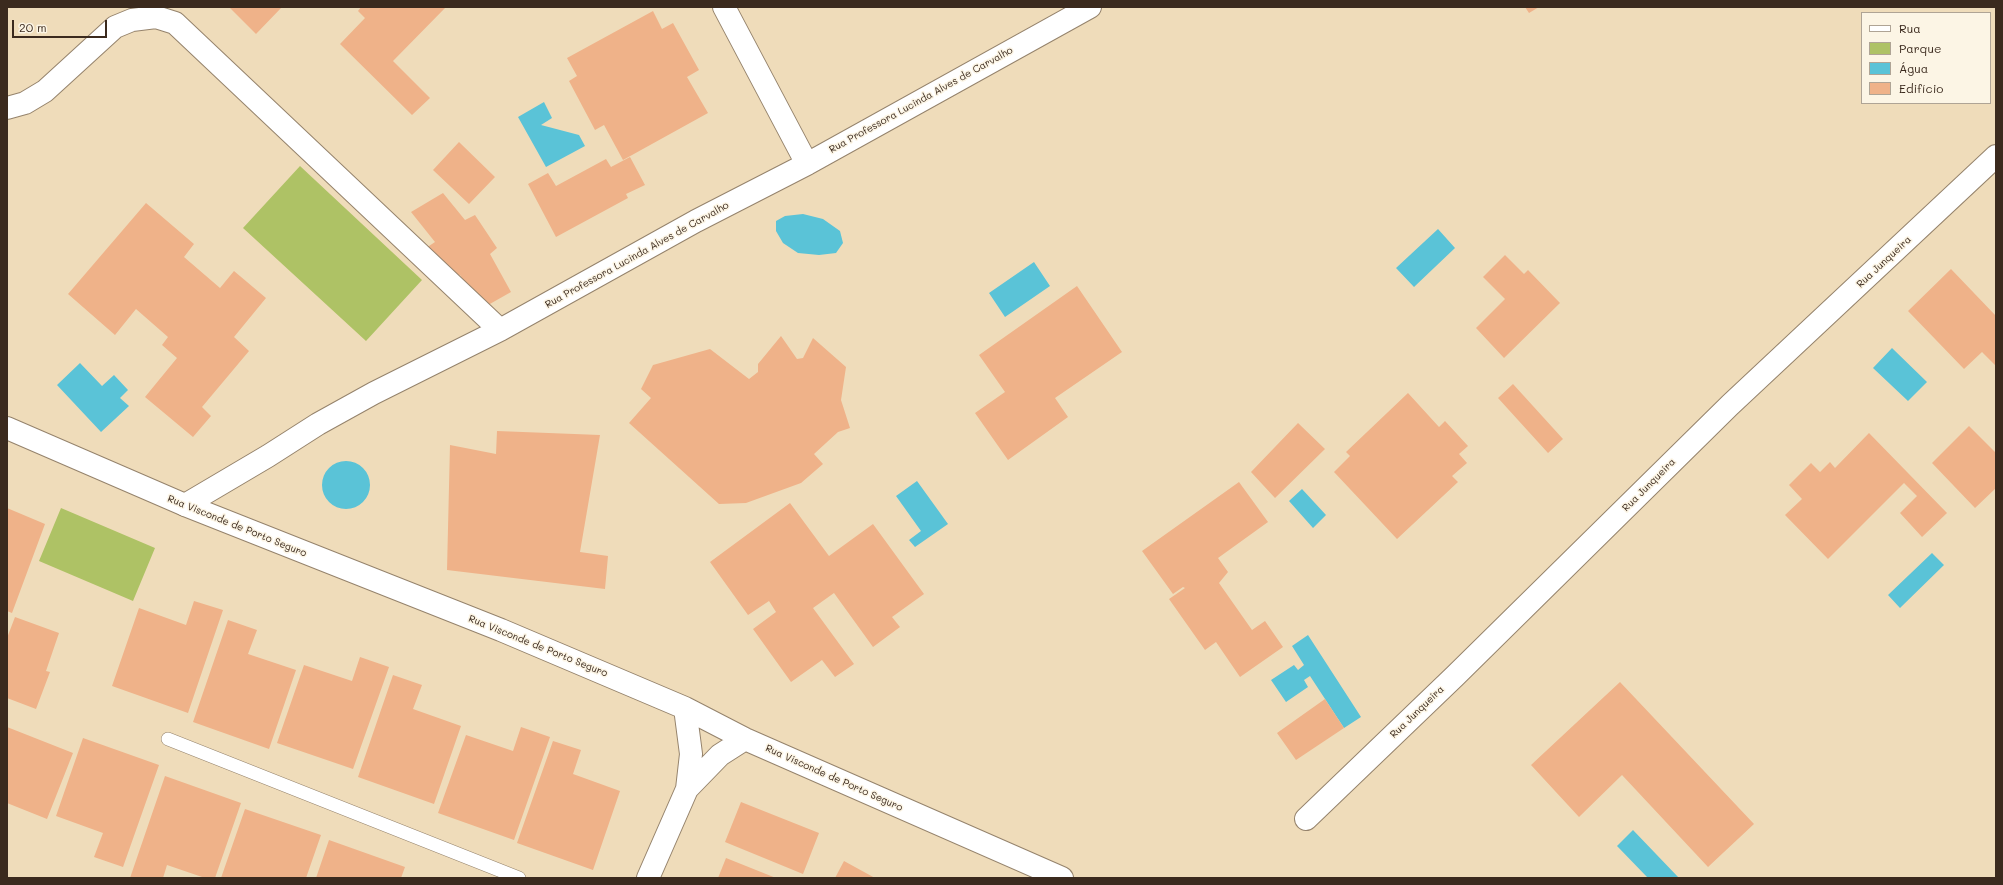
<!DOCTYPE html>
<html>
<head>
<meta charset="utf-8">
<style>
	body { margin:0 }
	#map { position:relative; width:2003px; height:885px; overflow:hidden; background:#efdcba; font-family:Mali,sans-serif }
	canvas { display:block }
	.frame { position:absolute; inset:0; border:8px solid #3b2a1e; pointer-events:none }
	.legend { position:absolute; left:1861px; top:12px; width:130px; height:92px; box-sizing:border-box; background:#fcf5e5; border:1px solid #afa495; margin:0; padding:5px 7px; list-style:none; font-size:12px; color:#3b2a1e }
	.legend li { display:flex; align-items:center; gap:8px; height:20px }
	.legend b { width:20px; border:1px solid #afa495 }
	.scale { position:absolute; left:12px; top:20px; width:95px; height:18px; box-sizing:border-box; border:2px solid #3b2a1e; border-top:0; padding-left:5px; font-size:12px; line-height:14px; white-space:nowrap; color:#3b2a1e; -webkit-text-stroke:3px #fcf5e5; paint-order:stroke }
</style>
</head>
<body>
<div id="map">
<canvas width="2003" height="885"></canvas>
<div class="frame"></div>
<ul class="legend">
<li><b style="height:5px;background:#fff"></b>Rua</li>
<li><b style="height:11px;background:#aec265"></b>Parque</li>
<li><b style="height:11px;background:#5ac3d7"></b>Água</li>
<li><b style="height:11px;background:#efb289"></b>Edifício</li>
</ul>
<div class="scale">20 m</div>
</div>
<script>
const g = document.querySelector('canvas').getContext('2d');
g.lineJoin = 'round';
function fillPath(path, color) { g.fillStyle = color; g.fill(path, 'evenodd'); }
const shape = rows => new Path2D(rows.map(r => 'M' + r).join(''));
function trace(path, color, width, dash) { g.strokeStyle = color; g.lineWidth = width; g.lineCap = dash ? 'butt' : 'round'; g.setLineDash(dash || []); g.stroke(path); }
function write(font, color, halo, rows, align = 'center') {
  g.font = font + ' Mali,sans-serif'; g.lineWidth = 3; g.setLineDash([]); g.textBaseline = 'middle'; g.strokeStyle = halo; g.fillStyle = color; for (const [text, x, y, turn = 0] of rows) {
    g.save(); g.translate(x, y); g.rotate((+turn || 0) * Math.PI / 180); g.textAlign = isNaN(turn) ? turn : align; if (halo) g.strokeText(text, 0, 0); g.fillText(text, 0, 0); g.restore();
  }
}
const green = shape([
	[300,166,422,280,366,341,243,228],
	[61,508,155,548,133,601,39,561]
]);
const water = shape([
	[544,102,552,118,541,125,579,135,585,146,546,167,518,117],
	[803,214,823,219,840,231,843,243,836,253,819,255,798,253,783,243,776,231,776,221,785,216],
	[1438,229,1455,248,1414,287,1396,268],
	[1034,262,1050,286,1005,317,989,293],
	[1892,348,1927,382,1908,401,1873,368],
	[80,363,102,386,114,375,128,390,120,398,129,406,101,432,57,385],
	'322 485a24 24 0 1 1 48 0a24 24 0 1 1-48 0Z',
	[917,481,948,524,915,547,909,540,921,531,896,496],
	[1302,489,1326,515,1313,528,1289,501],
	[1932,553,1944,565,1900,608,1888,595],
	[1308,635,1361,717,1344,728,1310,676,1304,680,1308,687,1286,702,1271,680,1294,665,1298,670,1304,665,1292,646],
	[1633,830,1679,878,1648,878,1617,846]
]);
const building = shape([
	[229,7,282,7,256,34],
	[361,7,446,7,393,61,430,98,412,115,340,44,365,18,358,11],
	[1525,7,1539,7,1529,13],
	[653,11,662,29,673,23,699,70,687,77,708,113,623,160,604,125,595,130,569,81,577,76,567,58],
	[459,142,495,177,469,204,433,170],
	[630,157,645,185,626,194,628,198,556,237,528,184,548,173,556,186,606,159,611,167],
	[443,193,465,220,475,215,497,248,490,254,511,292,481,309,460,275,451,280,426,248,435,242,411,212],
	[146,203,194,244,184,257,220,288,234,271,266,298,234,337,249,351,202,407,211,416,193,437,145,397,177,358,162,345,168,337,136,309,115,335,68,294],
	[1505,255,1524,274,1528,270,1560,303,1504,358,1476,328,1505,299,1483,277],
	[1951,269,1996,316,1996,366,1982,352,1964,369,1908,311],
	[1077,286,1122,352,1055,398,1068,417,1008,460,975,413,1005,392,979,355],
	[781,336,797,359,803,358,813,338,846,367,841,400,850,428,838,432,814,454,823,464,801,483,746,503,719,504,629,423,651,398,641,389,653,365,710,349,749,379,758,372,758,364],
	[1513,384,1563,439,1548,453,1498,398],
	[1408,393,1439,427,1445,421,1468,446,1459,454,1467,463,1452,476,1458,482,1397,539,1334,472,1350,456,1346,452],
	[1298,423,1325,449,1275,498,1251,472],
	[1969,426,1996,453,1996,488,1975,508,1932,463],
	[497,431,600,435,580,552,608,556,605,589,447,570,450,445,496,454],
	[1869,433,1947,513,1922,537,1900,513,1917,496,1904,483,1828,559,1785,515,1802,499,1789,485,1811,463,1820,472,1830,462,1835,468],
	[1239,482,1268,522,1218,558,1228,572,1219,583,1252,630,1265,621,1283,647,1240,677,1216,642,1205,650,1169,599,1185,588,1183,587,1173,594,1142,551],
	[790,503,829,556,873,524,924,594,892,617,900,627,873,647,834,593,813,608,854,664,835,677,822,660,791,682,753,629,776,612,769,601,748,615,710,562],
	[7,508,45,524,12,613,7,611],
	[194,601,223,610,188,713,112,686,139,608,186,625],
	[15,617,59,633,46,671,50,672,36,709,7,698,7,638],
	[228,620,257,630,248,654,296,670,269,749,193,722],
	[360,657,389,667,353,769,277,743,304,665,352,681],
	[393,675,422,685,413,709,461,726,434,804,358,777],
	[1620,682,1754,824,1708,867,1622,775,1579,817,1531,765],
	[1325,699,1344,728,1296,760,1277,733],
	[7,727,73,753,47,819,7,803],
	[521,727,550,737,514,840,438,813,466,735,513,751],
	[83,738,159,765,123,867,94,857,103,833,56,816],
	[553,741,581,750,573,774,620,791,593,870,517,843],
	[165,776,241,803,215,878,205,878,167,865,163,878,130,878],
	[741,802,819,833,803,874,725,842],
	[245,809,321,835,306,878,221,878],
	[329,840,405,867,401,878,316,878],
	[726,858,776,878,718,878],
	[844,861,875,878,835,878]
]);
const service = shape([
	[168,739,519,878]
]);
const minor = shape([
	[724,7,807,164],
	[7,108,25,103,45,91,115,27,132,20,156,17,175,23,500,330],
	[185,505,268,456,318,424,374,393,500,330,696,221,807,164,1090,7],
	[1306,819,1455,676,1730,405,1996,156]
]);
const tertiary = shape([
	[7,428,185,505,501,630,685,708,745,739,1062,878],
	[687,789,720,755,745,739],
	[648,878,687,789,691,754,685,708]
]);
const streetNames = [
	["Rua Professora Lucinda Alves de Carvalho",921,100,-29],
	["Rua Professora Lucinda Alves de Carvalho",637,255,-29],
	["Rua Junqueira",1884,262,-43],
	["Rua Junqueira",1649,485,-45],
	["Rua Visconde de Porto Seguro",237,526,22],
	["Rua Visconde de Porto Seguro",538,646,22],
	["Rua Junqueira",1417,712,-44],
	["Rua Visconde de Porto Seguro",834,778,24]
];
fillPath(green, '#aec265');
fillPath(water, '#5ac3d7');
fillPath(building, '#efb289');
trace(service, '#95836c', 14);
trace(minor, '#95836c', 24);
trace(tertiary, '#95836c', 24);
trace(service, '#fff', 13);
trace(minor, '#fff', 22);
trace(tertiary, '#fff', 22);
write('10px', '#3b2a1e', '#fcf5e5', streetNames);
</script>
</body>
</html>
